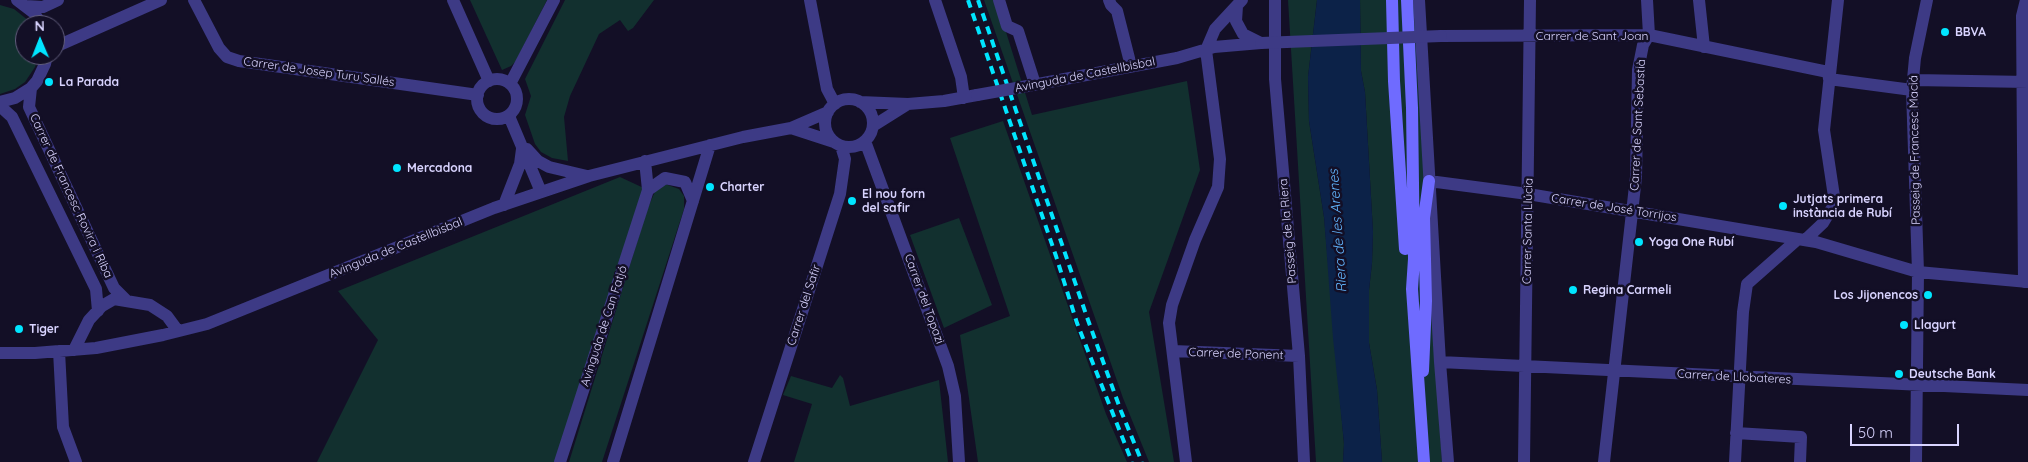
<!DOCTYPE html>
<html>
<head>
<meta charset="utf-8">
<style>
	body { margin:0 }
	#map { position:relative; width:2028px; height:462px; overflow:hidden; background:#130f26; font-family:Quicksand,sans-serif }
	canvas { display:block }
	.north { position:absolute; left:15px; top:15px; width:50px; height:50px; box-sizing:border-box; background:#130f26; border:1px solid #625e7d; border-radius:50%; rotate:359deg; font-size:14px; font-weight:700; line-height:20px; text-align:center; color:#d9d4ff }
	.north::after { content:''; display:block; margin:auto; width:18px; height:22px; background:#00e5ff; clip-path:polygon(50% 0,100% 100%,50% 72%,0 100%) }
	.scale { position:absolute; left:1850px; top:424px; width:109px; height:22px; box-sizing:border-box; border:2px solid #d9d4ff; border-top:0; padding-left:6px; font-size:15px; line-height:18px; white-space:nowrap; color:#d9d4ff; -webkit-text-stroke:4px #130f26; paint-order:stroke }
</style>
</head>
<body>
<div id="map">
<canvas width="2028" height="462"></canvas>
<div class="north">N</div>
<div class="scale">50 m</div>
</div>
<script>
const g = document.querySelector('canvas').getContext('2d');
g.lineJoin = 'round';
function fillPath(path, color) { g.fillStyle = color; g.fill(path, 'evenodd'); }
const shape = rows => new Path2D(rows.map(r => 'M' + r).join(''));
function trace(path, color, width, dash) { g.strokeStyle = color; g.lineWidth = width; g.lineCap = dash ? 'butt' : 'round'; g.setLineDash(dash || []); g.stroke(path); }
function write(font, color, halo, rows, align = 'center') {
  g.font = font + ' Quicksand,sans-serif'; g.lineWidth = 5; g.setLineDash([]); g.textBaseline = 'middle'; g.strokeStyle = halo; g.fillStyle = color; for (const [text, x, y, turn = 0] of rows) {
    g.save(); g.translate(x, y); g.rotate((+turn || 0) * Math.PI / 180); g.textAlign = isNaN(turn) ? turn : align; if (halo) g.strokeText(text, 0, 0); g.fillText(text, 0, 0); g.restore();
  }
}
const green = shape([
	[470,0,547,0,516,61,511,66,502,70],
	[565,0,654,0,633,28,628,31,620,20,599,34,570,96,564,117,568,161,552,158,541,152,535,144,525,115,531,96,525,79],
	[984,0,996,0,1032,115,1187,81,1200,170,1149,312,1174,462,1149,462,1123,398],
	[1288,0,1317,0,1308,77,1309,121,1324,217,1344,444,1343,462,1316,462],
	[1360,0,1414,0,1442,462,1382,462,1377,390,1369,343,1369,290,1372,263,1373,232,1365,92,1361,71],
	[0,5,14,9,29,21,32,25,25,25,25,55,38,55,35,67,25,82,15,89,0,94],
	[1003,121,1106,414,1127,462,978,462,960,335,1010,316,950,138],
	[620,177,648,190,560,462,317,462,378,340,338,291],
	[665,184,679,189,684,196,684,209,602,462,569,462,647,210,656,189],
	[959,218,992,305,944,328,910,235],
	[840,375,843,378,850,406,939,380,948,462,794,462,812,404,783,395,791,376,832,388]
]);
const water = shape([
	[1317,0,1360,0,1361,71,1365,92,1373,232,1372,263,1369,290,1369,343,1377,390,1382,462,1343,462,1344,443,1333,338,1324,217,1309,121,1308,77]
]);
const street = shape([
	[17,0,34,13,42,25],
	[194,0,219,48,227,57,239,61,478,95],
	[453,0,489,81],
	[810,0,827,89,835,104],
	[935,0,961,77,964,98],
	[999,0,1007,26,1018,31,1035,84],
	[1109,0,1111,5,1117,11,1131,66],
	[1275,0,1275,79,1299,356,1304,462],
	[1419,0,1440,362,1448,462],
	[1699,0,1704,47],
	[26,6,43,7,58,0],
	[1237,6,1236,21,1243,34,1261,43],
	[1441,36,1649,35,1828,72,1829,79],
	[55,47,161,0],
	[1206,50,1215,29,1242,0],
	[1829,79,1912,90],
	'477 99a20 20 0 1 1 40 0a20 20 0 1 1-40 0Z',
	[1914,80,2028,82],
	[510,84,554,0],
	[1022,87,1177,58,1214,47,1261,43],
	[31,88,29,107,114,288,126,300],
	'825 123a24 24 0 1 1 48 0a24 24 0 1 1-48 0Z',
	[0,102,15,98,31,88,37,81,45,64,47,55],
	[860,102,908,104,944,101,977,95],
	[0,106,12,117,96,289,98,311],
	[509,116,541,192],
	[873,126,908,104],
	[791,128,834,142],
	[865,141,948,366,955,396,959,462],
	[527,149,538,161,549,167,587,176],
	[1429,181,1528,194,1816,242,1918,272,2028,282],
	[648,190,665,178,685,182,693,201],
	[504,205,520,164,522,149],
	[1805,240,1823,223,1835,203,1824,130,1838,0],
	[2024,282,2022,16,2026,0],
	[74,350,89,320,102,306,114,299,150,305,167,316,178,331],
	[59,351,63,427,76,462],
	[1173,351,1299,356],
	[0,353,35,353,96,348,163,335,207,324,494,208,589,176,743,137,791,128,828,112],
	[1440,362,2028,390],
	[1736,433,1801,437,1800,462],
	[560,462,648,190,645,161],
	[613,462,710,145],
	[754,462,840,194,845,159,841,146],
	[1186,462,1169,323,1172,305,1195,240,1218,187,1220,159,1206,50],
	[1524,462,1530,0],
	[1604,462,1636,177,1638,70,1643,45,1649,35,1647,0],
	[1735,462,1743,312,1747,284,1798,239],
	[1916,462,1918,272,1912,90,1915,58,1927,0]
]);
const secondary = shape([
	[1392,0,1394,81,1405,249],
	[1407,0,1412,108,1414,259,1412,289,1424,462],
	[1423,371,1426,301,1424,218,1429,181]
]);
const rail = shape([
	[968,0,1056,256,1077,323,1132,462],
	[978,0,1088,320,1121,411,1142,462]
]);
const streetBridge = shape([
	[1261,43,1441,36],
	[977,95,1022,87]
]);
const markers = [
	[1945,32,5,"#00e5ff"],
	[49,82,5,"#00e5ff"],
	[397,168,5,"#00e5ff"],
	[710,187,5,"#00e5ff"],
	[852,201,5,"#00e5ff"],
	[1783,206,5,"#00e5ff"],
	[1639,242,5,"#00e5ff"],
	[1573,290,5,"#00e5ff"],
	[1928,295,5,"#00e5ff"],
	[1904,325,5,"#00e5ff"],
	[19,329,5,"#00e5ff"],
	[1899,374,5,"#00e5ff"]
];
const poiNames = [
	["BBVA",1955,32],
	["La Parada",59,82],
	["Mercadona",407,168],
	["Charter",720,187],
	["El nou forn",862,194],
	["del safir",862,208],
	["Jutjats primera",1793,199],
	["instància de Rubí",1793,213],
	["Yoga One Rubí",1649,242],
	["Regina Carmeli",1583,290],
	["Los Jijonencos",1918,295,"right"],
	["Llagurt",1914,325],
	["Tiger",29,329],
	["Deutsche Bank",1909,374]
];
const streetNames = [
	["Carrer de Sant Joan",1592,36],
	["Carrer de Josep Turu Sallés",319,72,8],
	["Avinguda de Castellbisbal",1085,75,-11],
	["Carrer de Sant Sebastià",1638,125,-87],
	["Passeig de Francesc Maciá",1915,150,-91],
	["Carrer de Francesc Rovira i Riba",71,196,65],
	["Carrer de José Torrijos",1614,208,9],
	["Passeig de la Riera",1288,231,-95],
	["Carrer Santa Llúcia",1528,231,-89],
	["Avinguda de Castellbisbal",396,248,-22],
	["Carrer del Topazi",924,299,70],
	["Carrer del Safir",804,305,-72],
	["Avinguda de Can Fatjó",604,326,-72],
	["Carrer de Ponent",1236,354,2],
	["Carrer de Llobateres",1734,377,3]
];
const waterNames = [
	["Riera de les Arenes",1338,231,-94]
];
fillPath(green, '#12302f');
fillPath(water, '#0c2248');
trace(street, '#3d3a85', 12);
trace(secondary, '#6f6bff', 12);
trace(rail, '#00e5ff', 4, [8, 6]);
trace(streetBridge, '#3d3a85', 12);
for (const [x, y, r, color] of markers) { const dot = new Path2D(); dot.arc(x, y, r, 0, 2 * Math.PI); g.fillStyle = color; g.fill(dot); trace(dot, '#130f26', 2); }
write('bold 12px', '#d9d4ff', '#130f26', poiNames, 'left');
write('12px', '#d9d4ff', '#130f26', streetNames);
write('italic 14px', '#62b6ff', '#130f26', waterNames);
</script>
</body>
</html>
